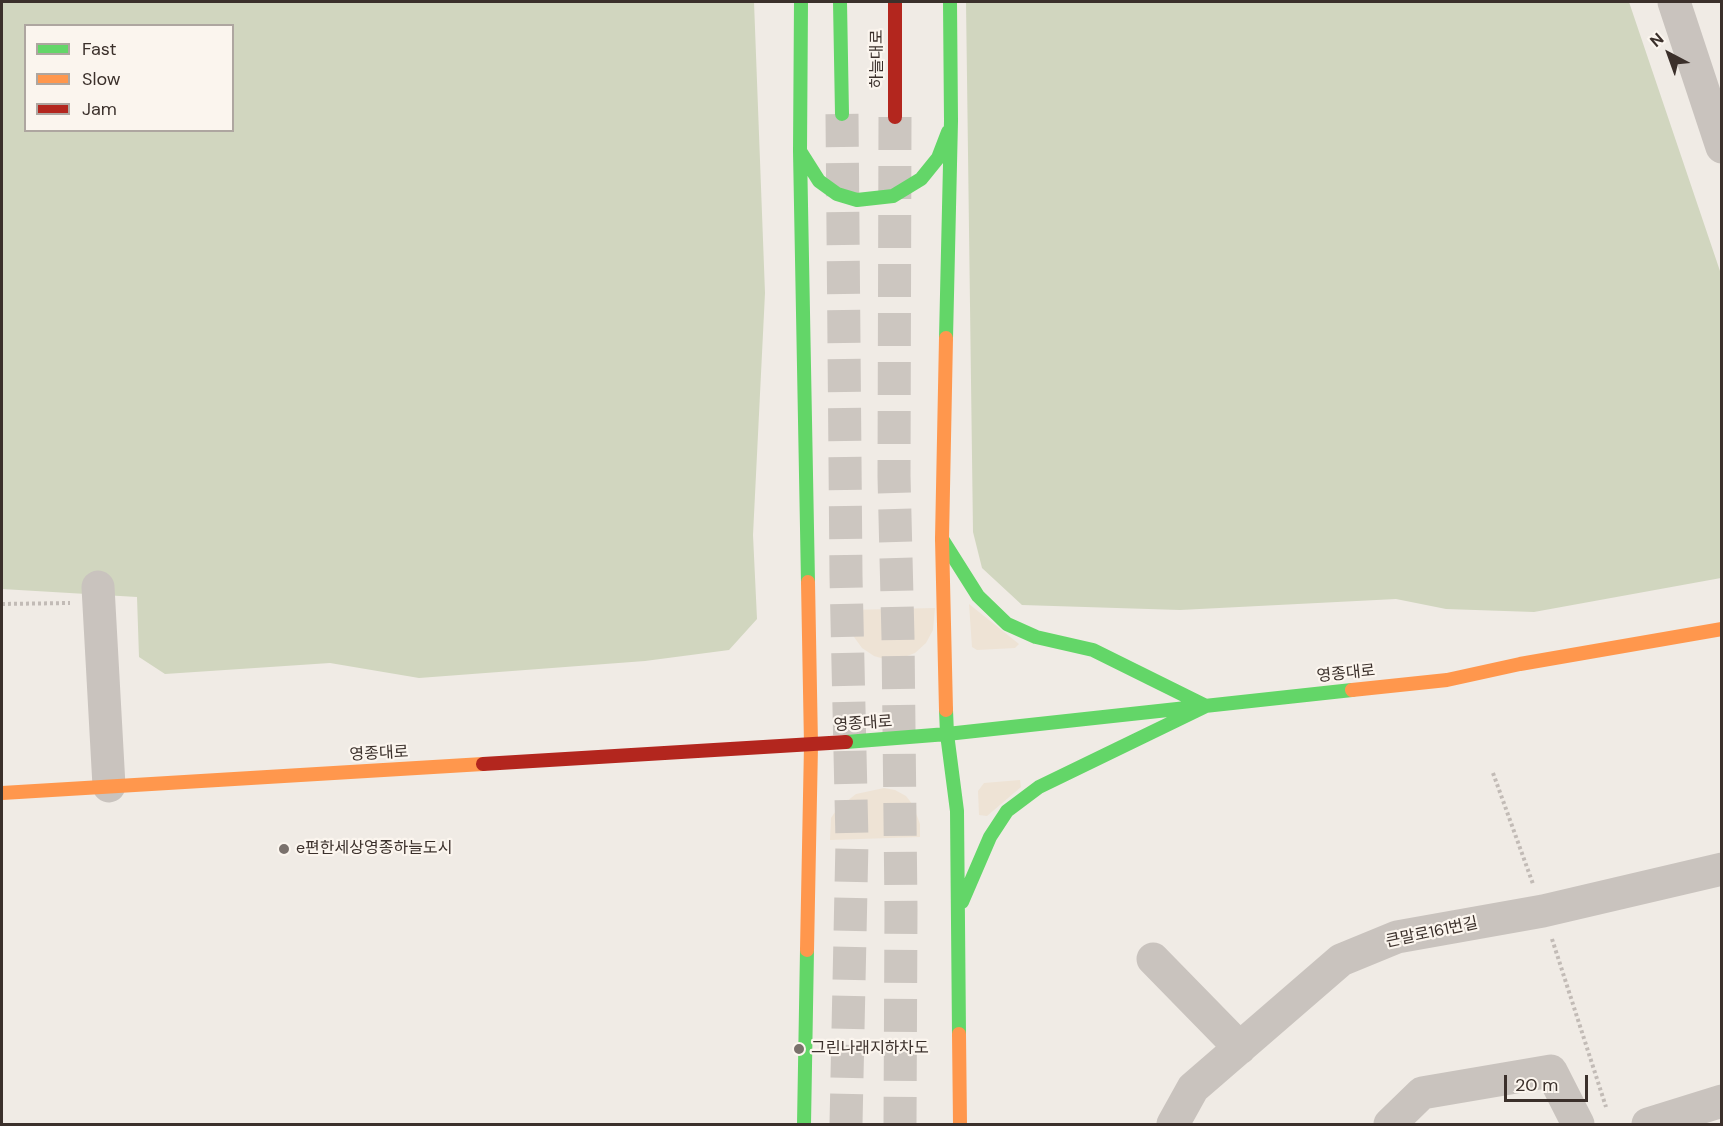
<!DOCTYPE html>
<html>
<head>
<meta charset="utf-8">
<style>
	body { margin:0 }
	#map { position:relative; width:1723px; height:1126px; overflow:hidden; background:#f0ebe5; font-family:"DM Sans",sans-serif }
	canvas { display:block }
	.frame { position:absolute; inset:0; border:3px solid #3b302b; pointer-events:none }
	.legend { position:absolute; left:24px; top:24px; width:210px; height:108px; box-sizing:border-box; background:#fbf5ee; border:2px solid #aea6a0; margin:0; padding:8px 10px; list-style:none; font-size:18px; color:#3b302b }
	.legend li { display:flex; align-items:center; gap:12px; height:30px }
	.legend b { width:30px; border:2px solid #aea6a0 }
	.north { position:absolute; left:1639px; top:24px; width:60px; height:60px; -webkit-text-stroke:4px #fbf5ee; paint-order:stroke; rotate:319deg; font-size:16px; font-weight:700; line-height:24px; text-align:center; color:#3b302b }
	.north::after { content:''; display:block; margin:auto; width:21px; height:27px; background:#3b302b; clip-path:polygon(50% 0,100% 100%,50% 72%,0 100%) }
	.scale { position:absolute; left:1504px; top:1075px; width:84px; height:27px; box-sizing:border-box; border:3px solid #3b302b; border-top:0; padding-left:8px; font-size:18px; line-height:21px; white-space:nowrap; color:#3b302b; -webkit-text-stroke:4px #fbf5ee; paint-order:stroke }
</style>
</head>
<body>
<div id="map">
<canvas width="1723" height="1126"></canvas>
<div class="frame"></div>
<ul class="legend">
<li><b style="height:8px;background:#63d668"></b>Fast</li>
<li><b style="height:8px;background:#ff974d"></b>Slow</li>
<li><b style="height:8px;background:#b3261e"></b>Jam</li>
</ul>
<div class="north">N</div>
<div class="scale">20 m</div>
</div>
<script>
const g = document.querySelector('canvas').getContext('2d');
g.lineJoin = 'round';
function fillPath(path, color) { g.fillStyle = color; g.fill(path, 'evenodd'); }
const shape = rows => new Path2D(rows.map(r => 'M' + r).join(''));
function trace(path, color, width, dash) { g.strokeStyle = color; g.lineWidth = width; g.lineCap = dash ? 'butt' : 'round'; g.setLineDash(dash || []); g.stroke(path); }
function write(font, color, halo, rows, align = 'center') {
  g.font = font + ' "DM Sans","Noto Sans KR",sans-serif'; g.lineWidth = 4.5; g.setLineDash([]); g.textBaseline = 'middle'; g.strokeStyle = halo; g.fillStyle = color; for (const [text, x, y, turn = 0] of rows) {
    g.save(); g.translate(x, y); g.rotate((+turn || 0) * Math.PI / 180); g.textAlign = isNaN(turn) ? turn : align; if (halo) g.strokeText(text, 0, 0); g.fillText(text, 0, 0); g.restore();
  }
}
const green = shape([
	[2,2,754,2,765,293,753,535,757,619,729,650,645,661,419,678,330,663,165,674,139,657,137,597,2,589],
	[26,26,232,26,232,130,26,130],
	[966,2,1629,2,1721,274,1721,578,1534,612,1446,609,1396,599,1180,610,1022,605,982,568,973,532]
]);
const plaza = shape([
	[969,604,1019,644,1015,648,977,650,972,647],
	[935,608,933,630,926,643,915,653,902,658,888,660,874,656,862,648,854,637,849,624,849,610],
	[1020,780,1021,787,987,816,979,815,978,791,984,783],
	[884,788,895,790,906,796,913,805,920,824,920,837,830,840,831,818,837,809,856,794]
]);
const highwayTunnel = shape([
	[842,114,846,576,852,841,846,1124],
	[895,117,894,476,898,638,901,909,900,1124]
]);
const path = shape([
	[2,604,70,603],
	[1493,773,1533,884],
	[1552,939,1606,1107]
]);
const street = shape([
	[1674,2,1722,147],
	[98,587,109,786],
	[1153,959,1240,1048],
	[1173,1124,1193,1088,1341,960,1397,937,1543,911,1722,869],
	[1390,1124,1422,1093,1551,1071,1578,1124],
	[1648,1124,1722,1101]
]);
const fast = shape([
	[801,2,800,151,808,582],
	[840,2,842,114],
	[800,151,819,181,837,194,857,200,893,196,921,179,938,158,948,132],
	[946,338,951,121,950,2],
	[942,539,978,596,1007,624,1036,637,1093,650,1206,706],
	[946,710,947,734,957,811,959,1034],
	[846,742,947,734,1352,690],
	[962,902,990,837,1007,811,1039,787,1206,706],
	[804,1124,807,950]
]);
const slow = shape([
	[946,338,942,539,946,710],
	[1352,690,1447,680,1520,664,1722,629],
	[2,793,483,764],
	[807,950,811,745,808,582],
	[959,1034,960,1124]
]);
const jam = shape([
	[895,2,895,117],
	[483,764,846,742]
]);
const markers = [
	[284,849,6,"#7a716c"],
	[799,1049,6,"#7a716c"]
];
const streetNames = [
	["하늘대로",878,59,-90],
	["영종대로",1346,674,-6],
	["영종대로",863,724,-4],
	["영종대로",379,754,-3],
	["큰말로161번길",1432,933,-12]
];
const poiNames = [
	["e편한세상영종하늘도시",296,849],
	["그린나래지하차도",811,1049]
];
fillPath(green, '#d1d6bf');
fillPath(plaza, '#eee3d5');
trace(highwayTunnel, '#ccc6c0', 33, [33, 16]);
trace(path, '#c2bbb6', 4, [3, 3]);
trace(street, '#c9c3be', 33);
trace(fast, '#63d668', 14);
trace(slow, '#ff974d', 14);
trace(jam, '#b3261e', 14);
for (const [x, y, r, color] of markers) { const dot = new Path2D(); dot.arc(x, y, r, 0, 2 * Math.PI); g.fillStyle = color; g.fill(dot); trace(dot, '#fbf5ee', 2); }
write('16px', '#3b302b', '#fbf5ee', streetNames);
write('16px', '#3b302b', '#fbf5ee', poiNames, 'left');
</script>
</body>
</html>
